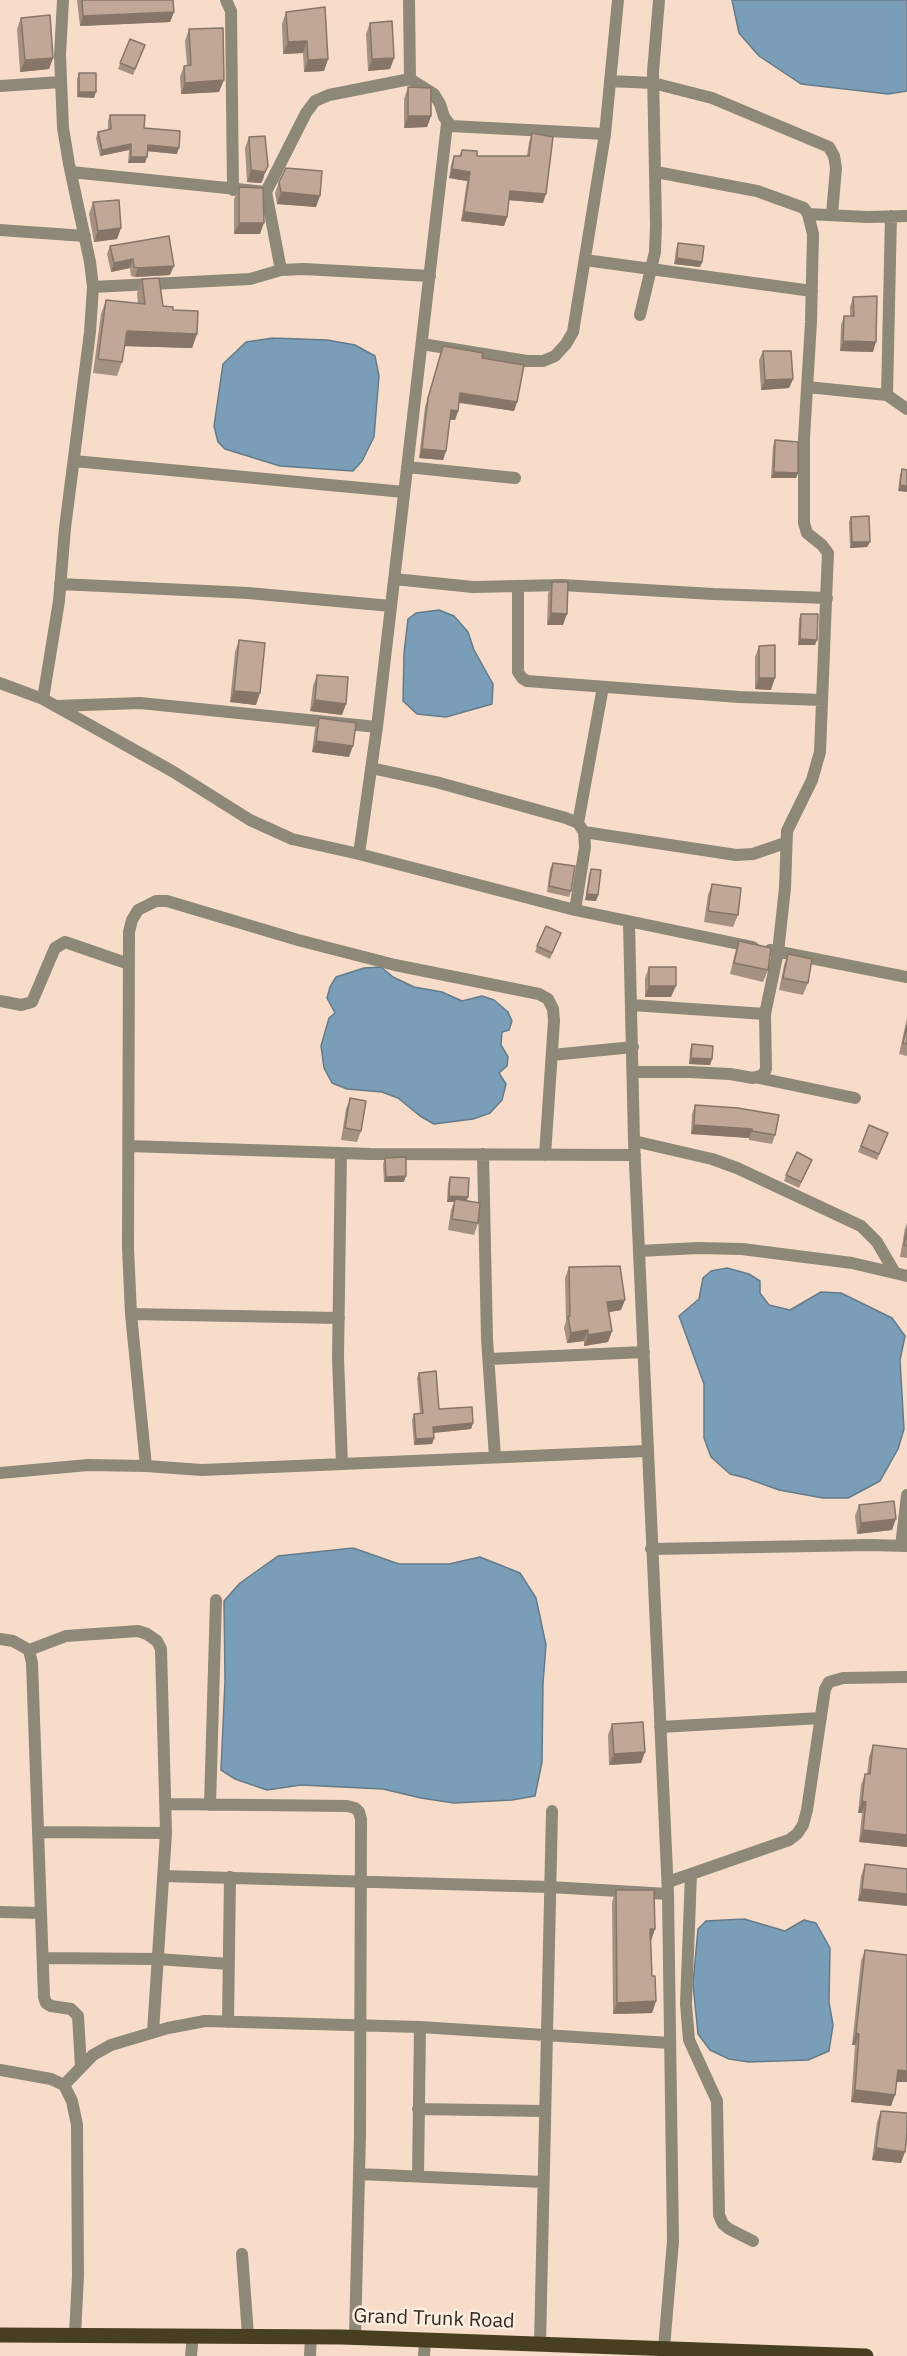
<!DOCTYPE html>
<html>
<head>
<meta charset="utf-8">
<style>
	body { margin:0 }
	canvas { display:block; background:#f7ddc9 }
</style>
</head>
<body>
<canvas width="907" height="2356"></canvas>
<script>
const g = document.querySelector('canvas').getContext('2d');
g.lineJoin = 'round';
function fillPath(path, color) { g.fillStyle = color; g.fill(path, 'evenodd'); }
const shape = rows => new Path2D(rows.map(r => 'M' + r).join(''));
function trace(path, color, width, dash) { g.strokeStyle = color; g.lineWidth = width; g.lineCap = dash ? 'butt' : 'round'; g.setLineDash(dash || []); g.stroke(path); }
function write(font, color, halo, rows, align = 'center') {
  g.font = font + ' "IBM Plex Sans",sans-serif'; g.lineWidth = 5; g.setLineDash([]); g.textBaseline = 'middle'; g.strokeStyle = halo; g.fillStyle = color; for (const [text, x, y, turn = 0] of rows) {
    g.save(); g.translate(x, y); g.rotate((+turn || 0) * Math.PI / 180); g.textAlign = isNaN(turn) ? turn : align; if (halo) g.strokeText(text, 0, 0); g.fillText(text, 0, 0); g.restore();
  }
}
const water = shape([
	[732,0,907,0,907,91,888,94,801,84,759,56,739,33,732,0],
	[273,338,327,340,355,345,375,356,379,376,374,437,362,461,353,471,280,466,225,449,218,442,214,426,223,364,246,342,273,338],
	[439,610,454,616,468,632,474,650,493,684,492,704,446,717,417,714,403,701,404,653,408,619,416,613,439,610],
	[381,967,393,977,414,987,442,992,462,1001,482,996,494,1000,508,1012,512,1021,509,1030,502,1032,501,1045,508,1057,507,1066,499,1073,506,1084,502,1100,490,1113,473,1119,434,1124,420,1116,398,1098,382,1092,347,1089,332,1083,324,1068,321,1046,329,1018,335,1013,327,998,330,987,336,977,364,968,381,967],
	[727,1268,749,1274,760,1281,760,1293,769,1305,790,1310,821,1292,841,1293,892,1318,905,1336,900,1360,904,1429,898,1449,880,1481,848,1498,823,1498,779,1490,746,1478,730,1474,711,1457,704,1438,704,1384,679,1316,699,1299,703,1278,711,1271,727,1268],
	[353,1548,399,1564,449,1564,480,1557,520,1573,536,1598,546,1645,543,1683,542,1762,535,1796,512,1800,454,1803,421,1798,383,1789,301,1785,267,1790,235,1779,221,1770,225,1681,224,1601,240,1583,278,1556,353,1548],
	[744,1919,785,1931,804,1920,816,1923,830,1948,829,2002,833,2025,829,2051,808,2060,749,2062,729,2059,710,2050,698,2034,693,1984,698,1929,706,1921,744,1919]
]);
const street = shape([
	[226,0,231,11,233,190],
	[409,0,410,79],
	[610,81,653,83,712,98,829,147,834,156,836,168,832,214],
	[0,86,61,82],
	[71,172,266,192,306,113,315,101,329,95,410,79,434,94,440,104,444,117,451,126,605,134],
	[266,192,281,270],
	[808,214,867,217,907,216],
	[0,230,85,236],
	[585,260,812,291],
	[93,287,250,279,281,270,304,269,430,276],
	[640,315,655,252,656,225,653,72,659,0],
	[422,344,527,361,543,361,555,356,566,344,573,332,605,134,618,0],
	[807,387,887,395,907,409],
	[887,395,891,216],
	[74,461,404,492],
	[407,467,515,478],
	[394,579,473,587,562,585,713,594,827,598],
	[60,584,248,593,391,606],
	[518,586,518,672,522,678,527,681,739,697,822,700],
	[0,683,43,699,172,771,250,820,292,839,359,854,575,910,753,947],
	[43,699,59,601,65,528,90,332,93,287,90,262,69,164,63,128,60,55,63,0],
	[56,706,140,703,377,727],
	[371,768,436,782,566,818,578,823,584,832,585,847,575,910],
	[578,823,603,687],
	[584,832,736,855,753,854,785,843],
	[359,854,377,727,447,124],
	[629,922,634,1141,668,1894,673,2241,664,2348],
	[770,950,907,977],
	[0,1001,21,1005,32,1002,55,948,65,942,129,964],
	[632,1005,765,1014],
	[552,1055,633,1047],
	[634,1072,689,1072,730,1074,753,1078,763,1075,766,1069,765,1014,778,952,785,888,787,831,812,780,820,752,827,576,828,553,822,545,807,533,804,523,804,438,811,322,813,234,808,214,804,208,757,191,656,172],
	[759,1078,855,1098],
	[634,1141,712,1159,737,1168,861,1226,877,1242,895,1273],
	[129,1146,371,1154,635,1155],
	[341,1153,338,1358,342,1464],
	[483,1154,487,1339,495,1457],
	[639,1251,698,1248,742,1249,852,1263,907,1276],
	[131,1314,339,1318],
	[489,1359,644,1352],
	[146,1466,131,1314,128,1248,129,932,132,920,138,910,156,901,167,901,298,940,395,965,539,994,548,999,553,1009,554,1021,545,1155],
	[0,1473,88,1465,146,1466,202,1470,647,1451],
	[901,1546,907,1495],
	[651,1549,869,1545,907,1546],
	[0,1639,13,1641,29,1650,32,1663,44,1997,46,2003,51,2006,71,2009,78,2016,81,2067],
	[29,1650,66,1636,138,1631,147,1634,157,1641,161,1649,166,1833,153,2032],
	[660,1727,821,1718],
	[166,1804,347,1806,355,1808,359,1812,361,1819,360,2134,355,2337],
	[210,1805,216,1600],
	[38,1832,166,1833],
	[691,1874,686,2004,689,2040,717,2101,719,2215,723,2224,729,2229,753,2241],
	[163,1876,550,1887,668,1894],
	[668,1882,789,1840,797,1834,803,1825,807,1810,825,1689,829,1682,843,1678,907,1677],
	[0,1912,41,1913],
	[43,1958,157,1959,229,1964],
	[228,2022,230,1877],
	[0,2070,51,2079,64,2085,72,2101,77,2125,78,2276,75,2335],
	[64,2085,93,2055,111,2045,168,2028,205,2021,420,2027,670,2043],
	[418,2109,544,2111],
	[359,2174,543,2182],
	[418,2176,420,2027],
	[242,2254,248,2335],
	[540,2344,552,1811],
	[191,2356,193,2335],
	[310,2356,311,2336],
	[424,2356,425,2340]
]);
const primary = shape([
	[0,2335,342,2337,866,2356]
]);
const wall = shape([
	[77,0,173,0,174,12,170,22,80,26],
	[286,12,328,59,324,71,304,72,303,53,283,54,282,24],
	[21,18,53,58,49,69,20,72,17,29],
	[370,23,394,58,390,69,368,71,366,34],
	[189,29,219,92,181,94,180,77,184,66,187,65,185,41],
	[130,39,145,45,133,75,118,69],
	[79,73,94,98,77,97,77,79],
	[408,87,431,116,427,127,404,128,404,99],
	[110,115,144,128,177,154,147,151,145,163,128,163,129,150,100,156,96,138,98,132,108,130,108,121],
	[532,133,543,203,509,200,507,217,504,226,461,221,467,181,449,178,451,165,454,156,459,156,462,150,477,156,527,156,529,142],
	[249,137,264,178,261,183,247,182,245,148],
	[279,182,316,207,277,204,275,193],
	[239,187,260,234,234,234,234,199],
	[93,202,121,228,117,239,94,242,89,214],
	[678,243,702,262,700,267,674,264,676,249],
	[110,246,170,275,135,277,131,276,130,268,111,272,107,254],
	[142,279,163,306,173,310,197,334,192,348,124,346,122,362,117,376,93,373,101,314,106,300,138,304,137,293],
	[853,297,873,352,840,351,841,325,844,316,850,316,850,307],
	[443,346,482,358,517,402,514,411,459,403,458,411,455,420,450,420,446,451,443,460,419,458,425,407],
	[763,351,793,379,789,388,761,390,759,360],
	[775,440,798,473,796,478,771,478,773,446],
	[902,469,907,470,898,491,900,475],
	[851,517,870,542,867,547,850,548,849,522],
	[552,582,563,625,547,625,548,594],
	[801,614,815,645,798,645,799,619],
	[239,640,256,705,230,702,235,652],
	[759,646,771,690,755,689,755,657],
	[317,675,342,715,310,711,313,686],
	[319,718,349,757,312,752,315,729],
	[553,863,571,891,569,897,547,892,550,869],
	[591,869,598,895,596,901,585,900,589,874],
	[712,884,738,915,733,927,704,922,708,895],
	[559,938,550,959,535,952,537,946],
	[739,941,768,970,763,982,730,974,735,953],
	[788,954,808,983,803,995,779,990,784,965],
	[649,967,671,997,645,997,645,978],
	[907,1018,907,1056,899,1054],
	[692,1044,712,1059,710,1065,689,1064,690,1050],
	[350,1098,361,1131,357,1142,341,1140,346,1109],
	[695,1105,775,1135,772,1144,749,1140,749,1138,691,1134,692,1114],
	[869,1125,888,1133,877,1160,858,1152],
	[385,1158,404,1182,384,1182,383,1164],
	[812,1160,799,1188,784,1181,786,1175],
	[450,1177,468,1197,466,1201,478,1223,474,1235,448,1230,451,1210,454,1202,447,1202,448,1183],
	[907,1223,907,1258,900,1257,905,1228],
	[569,1267,621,1310,609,1312,612,1331,608,1342,584,1346,584,1341,567,1343,564,1328,566,1321,565,1278],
	[419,1373,439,1409,473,1423,471,1429,434,1433,434,1438,432,1444,414,1445,412,1420,414,1414,420,1413,417,1378],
	[859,1505,892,1530,857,1534,855,1516],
	[612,1724,645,1752,641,1763,609,1765,608,1735],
	[873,1745,907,1749,907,1847,859,1842,862,1813,858,1813,861,1785,865,1774,867,1774,869,1757],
	[865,1864,907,1869,858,1901,861,1876],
	[616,1890,651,1941,652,1976,656,2001,652,2013,613,2014,612,1902],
	[865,1950,907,1955,907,2082,897,2082,891,2106,851,2102,855,2045,852,2045,861,1961],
	[881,2111,901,2163,872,2160,877,2122]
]);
const shadedWall = shape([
	[174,12,170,22,80,26,83,16],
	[307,41,303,53,283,54,288,42],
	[53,58,49,69,20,72,25,60],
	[394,58,390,69,368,71,372,59],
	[328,59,324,71,304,72,308,60],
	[224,80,219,92,181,94,185,83],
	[79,92,96,92,94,98,77,97],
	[408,116,431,116,427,127,404,128],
	[131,144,129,150,100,156,102,150],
	[148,145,179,148,177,154,145,151],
	[131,157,147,157,145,163,128,163],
	[268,166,261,183,247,182,251,170],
	[452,169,470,172,467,181,449,178],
	[510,191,546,194,543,203,507,200],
	[281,192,320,196,316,207,277,204],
	[464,212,507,217,504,226,461,221],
	[239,223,264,223,260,234,234,234],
	[121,228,117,239,94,242,98,231],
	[677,258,702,262,700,267,674,264],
	[133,259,130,268,111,272,114,263],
	[174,266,170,275,135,277,138,268],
	[127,331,197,334,192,348,122,346],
	[843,341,876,342,873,352,840,351],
	[793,379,789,388,761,390,765,380],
	[460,393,517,402,514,411,457,402],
	[451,410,458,411,455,420,447,419],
	[422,449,446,451,443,460,419,458],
	[774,472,798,473,796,478,771,478],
	[900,485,907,486,907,492,898,491],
	[852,542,870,542,867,547,850,548],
	[551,613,567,614,563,625,547,625],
	[800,639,817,640,815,645,798,645],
	[759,678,775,678,771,690,755,689],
	[234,691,260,693,256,705,230,702],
	[315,700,346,704,342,715,310,711],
	[316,741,353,746,349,757,312,752],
	[587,894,598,895,596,901,585,900],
	[649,986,676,986,671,997,645,997],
	[691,1058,712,1059,710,1065,689,1064],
	[694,1125,752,1129,749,1138,691,1134],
	[406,1176,404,1182,384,1182,386,1177],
	[449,1196,468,1197,466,1203,455,1199,454,1202,447,1202],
	[625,1300,621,1310,604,1313,607,1302],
	[588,1330,584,1341,567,1343,571,1333],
	[612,1331,608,1342,584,1346,588,1335],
	[473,1423,471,1429,431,1433,433,1427],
	[434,1438,432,1444,414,1445,416,1439],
	[896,1519,892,1530,857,1534,861,1523],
	[645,1752,641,1763,609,1765,614,1754],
	[862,1801,866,1802,862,1813,858,1813],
	[863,1830,907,1835,907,1847,859,1842],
	[862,1889,907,1894,907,1906,858,1901],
	[650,1929,655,1929,651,1941],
	[656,2001,652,2013,613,2014,617,2003],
	[856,2033,859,2034,855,2045,852,2045],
	[898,2070,907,2071,907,2082,894,2082],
	[855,2090,895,2095,891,2106,851,2102],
	[876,2148,905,2152,901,2163,872,2160]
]);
const building = shape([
	[82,0,173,0,174,12,83,16,82,0],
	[325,7,328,59,308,60,307,41,288,42,286,12,325,7],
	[50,15,53,58,25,60,21,18,50,15],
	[392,21,394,58,372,59,370,23,392,21],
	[223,28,224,80,185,83,184,66,191,65,189,29,223,28],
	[130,39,145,45,135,69,120,63,130,39],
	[79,73,96,73,96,92,79,92,79,73],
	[408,87,431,88,431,116,408,116,408,87],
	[110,115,145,115,144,128,180,131,179,148,148,145,147,157,131,157,131,144,102,150,98,132,111,129,110,115],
	[532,133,553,137,546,194,510,191,507,217,464,212,470,172,452,169,454,156,461,156,462,150,477,151,477,156,529,156,532,133],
	[265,136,268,166,265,172,251,170,249,137,265,136],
	[286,168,322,171,320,196,281,192,279,182,286,168],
	[239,187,263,188,264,223,239,223,239,187],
	[119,200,121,228,98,231,93,202,119,200],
	[169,236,174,266,138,268,134,267,133,259,114,263,110,246,169,236],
	[678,243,704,246,702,262,677,258,678,243],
	[159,278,163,306,173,307,173,310,198,311,197,334,127,331,122,362,98,359,106,300,145,304,142,279,159,278],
	[877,296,876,342,843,341,844,316,854,316,853,297,877,296],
	[443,346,483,353,482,358,524,365,517,402,460,393,458,411,451,410,446,451,422,449,428,398,443,346],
	[763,351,791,351,793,379,765,380,763,351],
	[775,440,798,442,798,473,774,472,775,440],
	[902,469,907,470,907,486,900,485,902,469],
	[869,516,870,542,852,542,851,517,869,516],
	[552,582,568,582,567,614,551,613,552,582],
	[801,614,818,614,817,640,800,639,801,614],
	[239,640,265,643,260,693,234,691,239,640],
	[775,645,775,678,759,678,759,646,775,645],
	[317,675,348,677,346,704,315,700,317,675],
	[319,718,356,723,353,746,316,741,319,718],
	[553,863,575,866,571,891,549,886,553,863],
	[591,869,601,870,598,895,587,894,591,869],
	[712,884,741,888,738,915,708,911,712,884],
	[546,926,561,933,552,953,537,946,546,926],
	[739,941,771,948,768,970,734,963,739,941],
	[788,954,812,959,808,983,783,978,788,954],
	[649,967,676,967,676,986,649,986,649,967],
	[907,1025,907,1044,903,1043,907,1025],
	[692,1044,713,1046,712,1059,691,1058,692,1044],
	[350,1098,366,1101,361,1131,345,1128,350,1098],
	[695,1105,738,1108,779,1115,775,1135,752,1131,752,1129,694,1125,695,1105],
	[869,1125,888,1133,879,1154,861,1146,869,1125],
	[797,1152,812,1160,801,1182,786,1175,797,1152],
	[406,1157,406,1176,386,1177,385,1158,406,1157],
	[450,1177,469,1178,468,1197,449,1196,450,1177],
	[455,1199,480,1203,478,1223,452,1219,455,1199],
	[907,1230,907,1246,904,1245,907,1230],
	[620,1266,625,1300,607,1302,612,1331,588,1335,588,1330,571,1333,568,1317,570,1316,569,1267,620,1266],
	[436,1371,439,1409,472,1407,473,1423,433,1427,434,1438,416,1439,414,1414,423,1413,419,1373,436,1371],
	[894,1501,896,1519,861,1523,859,1505,894,1501],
	[643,1722,645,1752,614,1754,612,1724,643,1722],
	[873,1745,907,1749,907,1835,863,1830,866,1802,862,1801,865,1774,870,1774,873,1745],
	[865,1864,907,1869,907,1894,862,1889,865,1864],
	[616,1890,654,1890,655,1929,650,1929,652,1976,655,1976,656,2001,617,2003,616,1890],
	[865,1950,907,1955,907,2071,898,2070,895,2095,855,2090,859,2034,856,2033,865,1950],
	[881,2111,907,2113,907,2132,905,2152,876,2148,881,2111]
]);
const streetNames = [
	["Grand Trunk Road",434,2319,2]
];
fillPath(water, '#7a9eb7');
trace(water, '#657b8a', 1.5);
trace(street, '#8d8878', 12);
trace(primary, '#483f23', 15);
fillPath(wall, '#a69080');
fillPath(shadedWall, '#877568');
fillPath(building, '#c1a795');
trace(building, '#877568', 1.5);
write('20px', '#332a22', '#fcede1', streetNames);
</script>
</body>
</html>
